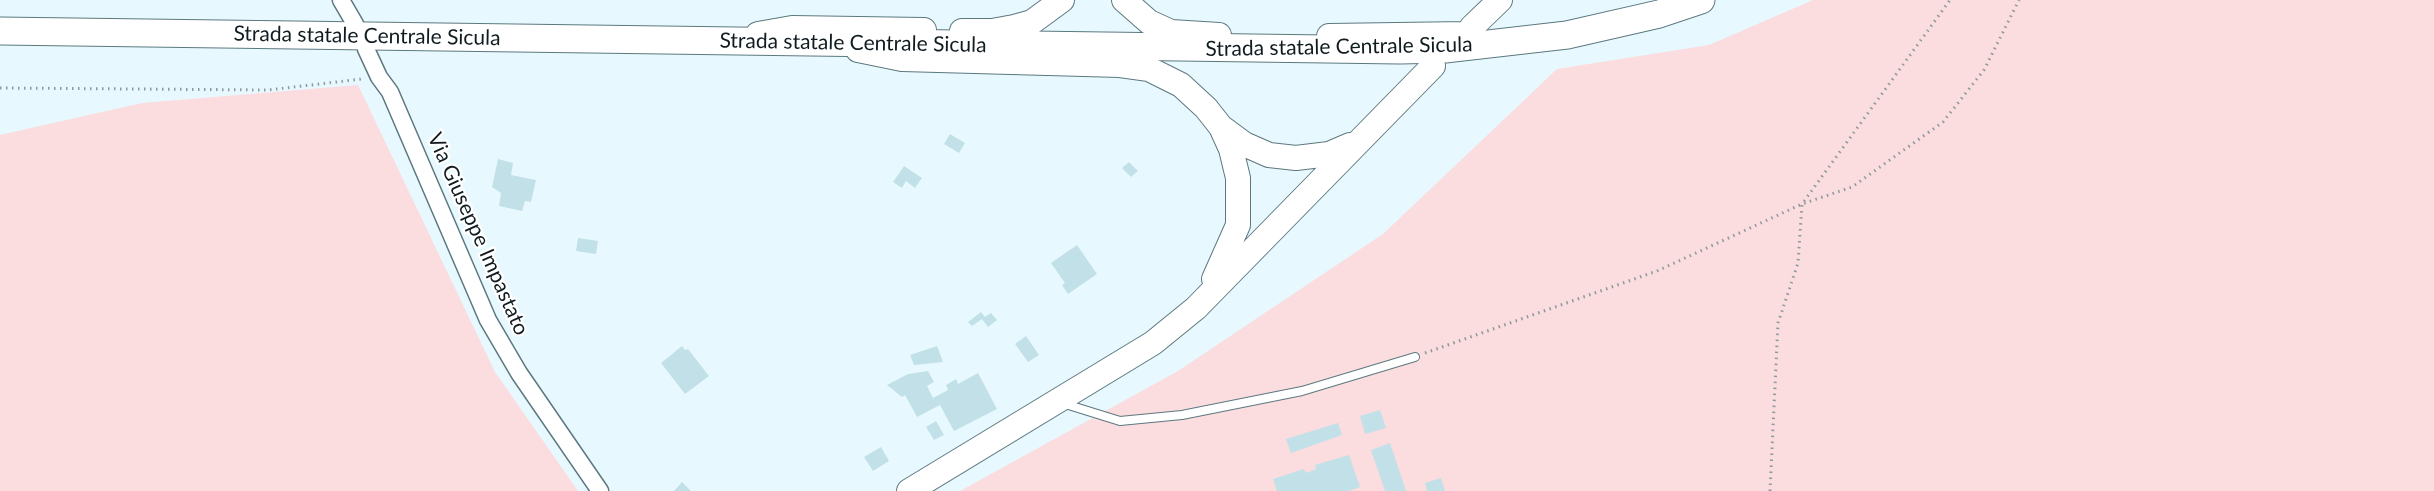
<!DOCTYPE html>
<html>
<head>
<meta charset="utf-8">
<style>
	body { margin:0 }
	canvas { display:block; background:#e7f9fe }
</style>
</head>
<body>
<canvas width="2434" height="491"></canvas>
<script>
const g = document.querySelector('canvas').getContext('2d');
g.lineJoin = 'round';
function fillPath(path, color) { g.fillStyle = color; g.fill(path, 'evenodd'); }
const shape = rows => new Path2D(rows.map(r => 'M' + r).join(''));
function trace(path, color, width, dash) { g.strokeStyle = color; g.lineWidth = width; g.lineCap = dash ? 'butt' : 'round'; g.setLineDash(dash || []); g.stroke(path); }
function write(font, color, halo, rows, align = 'center') {
  g.font = font + ' Lato,sans-serif'; g.lineWidth = 4.5; g.setLineDash([]); g.textBaseline = 'middle'; g.strokeStyle = halo; g.fillStyle = color; for (const [text, x, y, turn = 0] of rows) {
    g.save(); g.translate(x, y); g.rotate((+turn || 0) * Math.PI / 180); g.textAlign = isNaN(turn) ? turn : align; if (halo) g.strokeText(text, 0, 0); g.fillText(text, 0, 0); g.restore();
  }
}
const green = shape([
	[1813,0,2434,0,2434,491,960,491,1178,371,1383,234,1557,69,1709,45],
	[358,85,495,372,578,491,0,491,0,135,142,103]
]);
const building = shape([
	[950,134,965,143,959,153,944,144],
	[498,159,513,163,511,175,536,180,531,202,525,201,522,211,499,206,501,193,492,187],
	[1129,162,1138,171,1131,177,1122,168],
	[904,166,922,178,915,188,906,181,902,188,893,182],
	[578,238,598,241,596,254,576,251],
	[1077,245,1097,274,1068,294,1062,285,1065,283,1051,263],
	[981,312,985,317,991,313,997,320,988,327,982,319,972,326,968,322],
	[1026,336,1039,355,1028,362,1015,344],
	[682,346,685,350,688,349,709,376,685,394,661,363],
	[937,346,943,362,914,365,910,355],
	[928,371,934,382,927,386,933,398,948,390,946,385,956,379,958,384,978,373,997,409,954,431,940,405,917,417,905,395,902,397,887,385,908,374],
	[1380,410,1386,428,1365,434,1360,416],
	[936,421,944,435,934,440,926,427],
	[1338,423,1342,435,1291,453,1286,439],
	[1390,443,1406,491,1385,491,1371,450],
	[881,447,889,461,873,471,864,457],
	[1349,455,1360,487,1349,491,1277,491,1273,479,1304,469,1306,473,1316,469,1315,465],
	[1441,478,1445,491,1427,491,1425,483],
	[682,482,691,491,674,491]
]);
const path = shape([
	[0,88,268,90,362,79],
	[1425,353,1657,271,1802,204,1852,187,1943,122,1984,70,2019,0],
	[1770,491,1778,323,1798,263,1802,204,1950,0]
]);
const service = shape([
	[1062,403,1120,421,1182,415,1302,391,1415,357]
]);
const minor = shape([
	[341,0,355,24],
	[366,49,379,77,390,92,488,320,519,373,600,491]
]);
const secondary = shape([
	[1124,0,1149,22,1171,32,1219,35],
	[1472,27,1500,0],
	[962,31,992,31,1014,27,1032,22,1062,0],
	[758,34,792,28,924,30],
	[1329,36,1465,34],
	[858,50,902,59,1120,65,1149,69,1181,85,1206,108,1221,127,1231,149,1238,178,1238,225,1214,279],
	[1221,127,1244,144,1269,155,1296,158,1329,154,1350,145],
	[909,491,1153,343,1196,308,1433,66]
]);
const primary = shape([
	[0,31,1400,50,1445,49,1567,35,1659,14,1701,0]
]);
const streetNames = [
	["Strada statale Centrale Sicula",367,36,1],
	["Strada statale Centrale Sicula",853,43,1],
	["Strada statale Centrale Sicula",1339,47,-1],
	["Via Giuseppe Impastato",478,234,66]
];
fillPath(green, '#fbdcdf');
fillPath(building, '#c2e0e8');
trace(service, '#5c787f', 10);
trace(minor, '#5c787f', 19);
trace(secondary, '#5c787f', 26);
trace(primary, '#5c787f', 29);
trace(path, '#8b9a9e', 3, [1.5, 4.5]);
trace(service, '#fff', 8);
trace(minor, '#fff', 16);
trace(secondary, '#fff', 24);
trace(primary, '#fff', 27);
write('21px', '#111c20', '#fff', streetNames);
</script>
</body>
</html>
